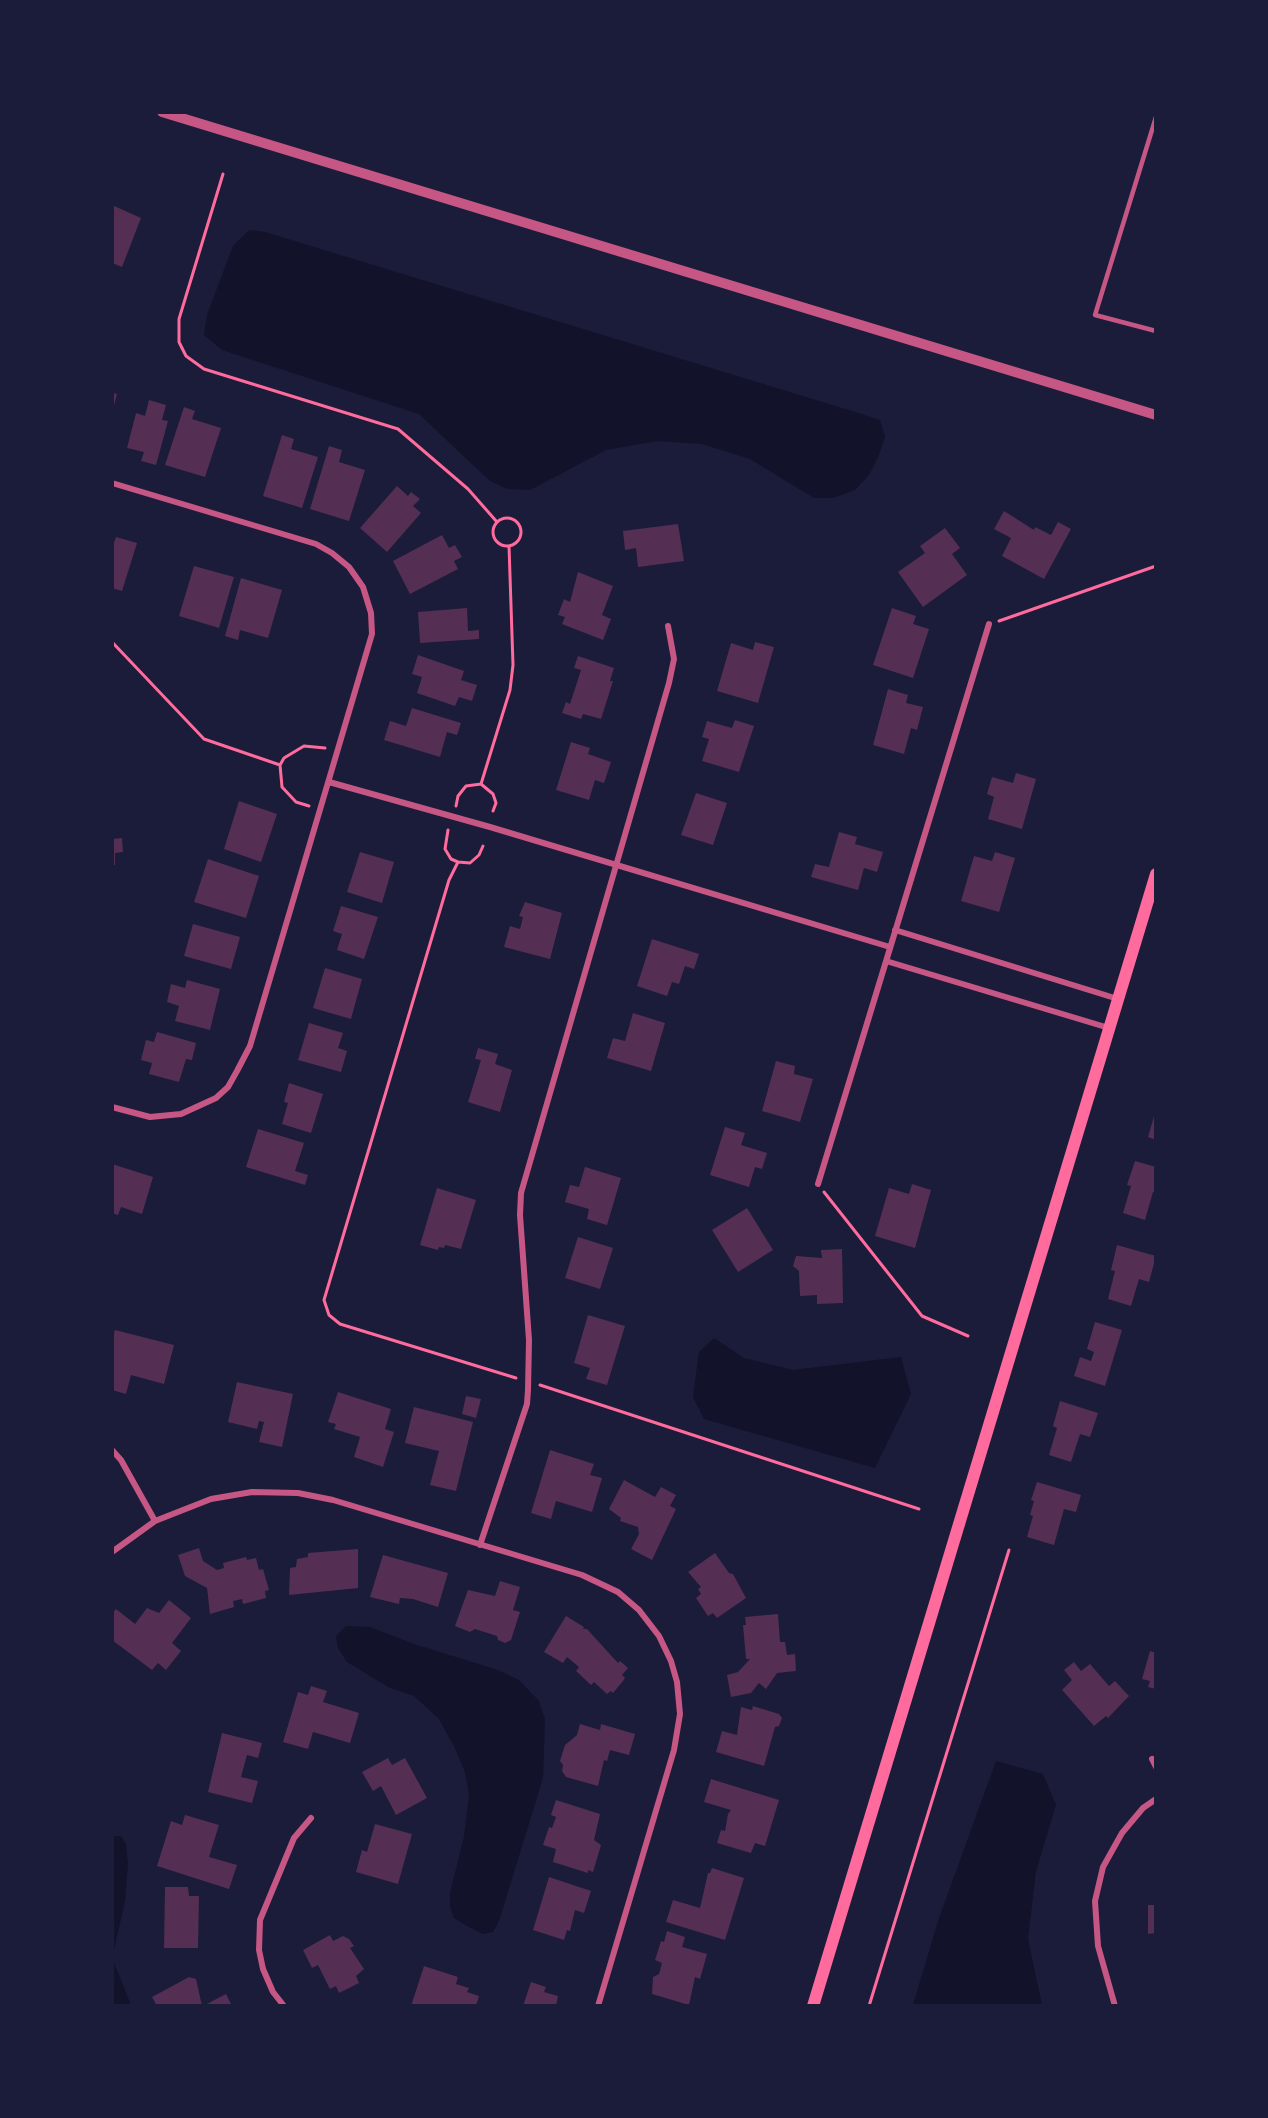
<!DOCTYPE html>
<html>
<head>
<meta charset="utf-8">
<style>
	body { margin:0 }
	#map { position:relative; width:1268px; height:2118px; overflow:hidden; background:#1b1b3a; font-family:Spectral,serif }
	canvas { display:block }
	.frame { position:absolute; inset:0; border:114px solid #1b1b3a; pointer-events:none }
</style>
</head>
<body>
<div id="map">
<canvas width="1268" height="2118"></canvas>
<div class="frame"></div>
</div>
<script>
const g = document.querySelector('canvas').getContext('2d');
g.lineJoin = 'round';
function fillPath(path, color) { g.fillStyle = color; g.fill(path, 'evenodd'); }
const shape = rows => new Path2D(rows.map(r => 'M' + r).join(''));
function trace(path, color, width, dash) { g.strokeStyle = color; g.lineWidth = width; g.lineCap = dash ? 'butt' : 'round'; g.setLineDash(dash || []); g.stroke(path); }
const water = shape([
	[249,230,265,232,865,415,880,420,885,437,879,455,869,475,855,490,833,498,814,498,750,459,702,444,657,441,606,450,530,490,508,489,490,481,419,414,222,350,204,335,207,315,233,246],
	[714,1338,744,1358,793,1370,901,1357,911,1394,875,1468,704,1419,693,1397,699,1352],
	[346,1626,370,1627,414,1644,498,1670,519,1680,539,1701,545,1719,543,1778,499,1921,493,1932,483,1934,467,1926,454,1918,450,1907,450,1893,464,1837,469,1795,465,1772,455,1748,439,1719,414,1696,390,1688,347,1662,338,1648,336,1636],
	[996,1761,1043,1774,1056,1805,1036,1871,1028,1939,1042,2005,913,2005,938,1921],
	[112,1836,121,1836,126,1844,128,1864,125,1901,114,1950,114,1963,131,2005,113,2005]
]);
const building = shape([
	[112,205,141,218,122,267,112,263],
	[112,393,117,394,113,409,112,409],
	[149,400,166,405,162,420,168,421,156,465,141,461,144,452,127,448,136,413,145,416],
	[184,407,195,411,192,419,221,428,205,477,165,465],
	[282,435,294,439,291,449,318,457,302,508,263,496],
	[329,446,342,450,339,462,365,470,349,521,310,509],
	[397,486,408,496,411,492,420,499,413,506,421,513,387,552,360,528],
	[1004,511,1034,530,1035,527,1051,535,1058,522,1071,529,1044,579,1002,556,1011,538,994,529],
	[678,524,684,561,638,567,636,548,625,550,623,531],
	[945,528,960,548,952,554,967,575,923,607,898,572,925,553,920,546],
	[442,535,449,548,455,545,462,557,454,561,458,569,410,594,393,561],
	[116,537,137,543,122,591,112,588,112,548],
	[194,566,234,577,219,628,179,616],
	[578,572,613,586,602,615,611,619,603,640,562,624,565,617,558,615,564,599,570,602],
	[241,578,282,590,268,638,240,630,238,640,225,636],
	[467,608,468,631,479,630,479,639,420,643,418,612],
	[892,608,916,616,913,624,929,629,913,678,873,665],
	[755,642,774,647,758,703,717,691,731,643,753,650],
	[418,655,464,671,461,680,477,685,472,701,459,697,455,706,417,693,422,677,412,674],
	[578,656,614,668,610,681,613,681,601,719,583,714,581,719,562,713,566,702,570,704,581,670,574,668],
	[888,689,908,695,906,703,923,707,917,730,911,728,904,754,873,745],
	[412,708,461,723,457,735,447,732,440,757,384,740,390,721,406,726],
	[735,720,754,726,739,772,702,761,709,739,702,737,707,721,732,728],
	[571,742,590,748,588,754,611,762,604,783,595,780,589,800,556,790],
	[1016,773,1036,779,1022,829,988,819,994,797,987,794,992,777,1013,783],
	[696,793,727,803,713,845,681,835],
	[239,801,277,814,261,862,224,849],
	[839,832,857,837,855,844,883,852,877,872,864,868,858,890,811,877,815,864,829,867],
	[122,838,123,852,115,853,115,865,112,865,112,839],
	[360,852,394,862,382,903,347,892],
	[995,852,1015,858,999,912,961,901,974,856,992,861],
	[208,859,259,876,246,918,194,902],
	[525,902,562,913,550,959,504,947,510,926,520,929,523,917,519,916],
	[341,906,378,917,364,959,337,950,342,934,333,931],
	[193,924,240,937,231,969,184,956],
	[652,939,699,954,694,969,685,966,679,984,672,982,667,996,637,986],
	[325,968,362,979,351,1019,313,1008],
	[187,980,220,989,210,1030,175,1021,179,1006,167,1002,171,984,185,988],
	[633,1013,665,1023,651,1071,607,1058,613,1038,625,1041],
	[309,1023,343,1033,338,1048,347,1051,341,1072,298,1060],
	[157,1032,196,1043,192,1060,186,1059,179,1082,149,1074,152,1063,141,1060,146,1040,154,1042],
	[478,1048,498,1054,495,1064,512,1070,500,1112,468,1102,481,1060,475,1059],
	[776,1061,795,1066,794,1074,813,1079,800,1122,762,1111],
	[289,1083,323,1094,311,1133,282,1124,288,1103,284,1102],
	[1155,1113,1156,1113,1156,1140,1148,1137],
	[725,1127,745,1133,741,1145,767,1153,762,1169,755,1167,749,1187,710,1175],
	[258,1129,304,1143,295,1171,308,1175,305,1185,246,1167],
	[1135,1161,1156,1167,1156,1193,1153,1192,1145,1220,1123,1213,1131,1186,1127,1185],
	[112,1164,153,1177,142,1214,121,1207,118,1215,112,1213],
	[585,1167,621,1178,607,1225,587,1219,589,1209,565,1202,570,1185,579,1187],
	[912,1184,931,1190,915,1248,875,1236,889,1188,909,1194],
	[437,1188,476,1200,461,1249,445,1245,444,1248,439,1247,438,1250,420,1245],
	[747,1208,773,1250,738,1272,712,1230],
	[578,1237,613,1248,600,1289,565,1278],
	[1117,1245,1156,1256,1149,1282,1139,1279,1131,1306,1108,1299,1115,1271,1111,1270],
	[842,1249,843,1303,817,1304,817,1295,800,1296,799,1271,793,1266,796,1256,822,1258,821,1250],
	[588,1315,625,1326,607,1385,586,1379,590,1368,574,1363],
	[1095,1322,1122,1330,1105,1386,1074,1376,1080,1357,1091,1361,1094,1352,1087,1349],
	[115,1330,174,1345,164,1384,131,1375,126,1394,112,1390,112,1340],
	[237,1382,293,1394,282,1447,259,1442,264,1422,259,1421,257,1429,228,1422],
	[338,1392,391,1409,385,1429,394,1432,383,1467,354,1457,360,1437,334,1429,336,1424,328,1422],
	[466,1396,481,1399,476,1418,462,1414],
	[1060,1401,1098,1413,1090,1437,1080,1434,1071,1462,1049,1455,1057,1428,1053,1426],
	[414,1407,473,1422,456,1491,430,1485,439,1451,405,1443],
	[550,1450,594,1464,590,1475,602,1478,592,1512,556,1501,551,1519,531,1513],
	[624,1480,655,1497,661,1487,676,1495,670,1506,676,1509,652,1560,631,1549,639,1534,638,1527,620,1521,621,1518,609,1509],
	[1037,1482,1081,1495,1076,1512,1064,1509,1054,1545,1027,1537,1033,1516,1030,1515,1034,1501,1031,1500],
	[199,1548,203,1561,217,1570,224,1568,223,1563,246,1557,247,1560,256,1558,259,1570,263,1569,269,1590,265,1591,266,1598,243,1604,242,1599,233,1601,234,1607,210,1614,207,1588,185,1576,178,1555],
	[358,1549,358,1588,289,1595,290,1568,296,1567,297,1559,308,1557,308,1553],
	[715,1553,729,1573,733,1574,746,1598,717,1618,713,1613,708,1616,696,1598,701,1594,698,1589,701,1587,688,1572],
	[383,1555,448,1573,438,1607,413,1599,400,1598,399,1604,370,1597],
	[500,1581,520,1587,513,1610,520,1612,511,1640,505,1643,498,1640,497,1636,475,1629,470,1632,455,1626,468,1590,495,1596],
	[169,1600,191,1618,172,1643,181,1651,166,1670,158,1663,152,1670,112,1640,112,1614,116,1609,135,1624,147,1608,159,1613],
	[778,1614,780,1642,785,1642,787,1655,795,1654,796,1671,777,1673,766,1689,759,1683,751,1693,731,1697,727,1675,738,1672,750,1659,746,1659,743,1625,746,1625,745,1617],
	[566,1616,584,1627,583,1629,587,1629,618,1663,620,1661,628,1668,622,1675,625,1678,623,1681,613,1693,611,1691,607,1694,594,1682,591,1685,576,1671,579,1667,567,1657,563,1663,544,1652],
	[1150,1651,1156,1653,1156,1689,1148,1687,1150,1681,1142,1679],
	[1074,1662,1081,1671,1090,1664,1109,1686,1115,1681,1129,1696,1108,1718,1106,1716,1094,1726,1062,1690,1072,1680,1064,1670],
	[311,1686,327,1691,323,1702,359,1713,350,1743,313,1732,308,1749,283,1742,298,1692,308,1695],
	[753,1706,779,1714,782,1718,779,1726,775,1727,764,1766,716,1752,722,1731,737,1735,741,1707,752,1710],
	[580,1724,600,1730,601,1724,635,1734,629,1755,610,1750,607,1761,604,1760,598,1786,566,1777,562,1771,563,1765,560,1761,565,1745,577,1735],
	[222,1733,262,1743,258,1758,247,1755,241,1777,258,1781,252,1803,208,1792],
	[388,1758,392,1765,405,1758,427,1798,396,1815,381,1786,373,1791,362,1772],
	[711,1779,779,1800,765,1846,755,1843,751,1853,717,1843,721,1830,725,1831,728,1814,731,1810,704,1802],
	[556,1800,600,1814,594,1840,601,1845,593,1872,588,1870,588,1873,553,1862,556,1849,543,1845,549,1827,552,1828,556,1817,551,1815],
	[185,1815,219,1825,209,1857,237,1865,229,1889,157,1866,171,1821,182,1825],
	[375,1824,412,1834,398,1884,356,1872,362,1850,367,1852],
	[712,1868,744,1878,725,1940,666,1922,673,1900,700,1908,708,1873,710,1873],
	[549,1877,591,1891,584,1913,575,1910,570,1931,567,1930,564,1940,533,1930],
	[165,1887,188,1887,189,1896,199,1896,198,1948,164,1948],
	[1148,1905,1156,1905,1156,1933,1148,1934],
	[667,1931,685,1937,682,1947,707,1954,700,1979,695,1977,689,2005,652,1994,653,1977,659,1974,662,1963,655,1960,661,1941,664,1942],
	[330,1935,333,1941,343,1936,349,1939,354,1946,350,1948,364,1969,356,1976,359,1983,339,1993,336,1986,330,1989,318,1965,312,1968,303,1950],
	[424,1966,458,1977,456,1984,469,1988,467,1992,479,1996,476,2006,411,2006],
	[189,1977,196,1979,202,2006,157,2006,152,1997],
	[531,1982,546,1987,544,1992,558,1996,556,2006,523,2006],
	[226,1994,232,2006,203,2006]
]);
const path = shape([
	[223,174,179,319,179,342,186,356,204,369,398,429,468,489,497,522],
	'493 532a14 14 0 1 1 28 0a14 14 0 1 1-28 0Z',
	[999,621,1156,566],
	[112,642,204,739,280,765],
	[481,784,510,690,513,665,509,546],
	[309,806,296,802,282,787,280,765,284,758,304,746,325,748],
	[456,806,458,796,466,786,481,784,493,794,496,803,493,811],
	[448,830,445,849,451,859,458,862,470,863,479,855,483,846],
	[458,862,449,880,324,1300,329,1315,340,1324,516,1378],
	[824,1192,922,1316,968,1336],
	[540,1385,919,1509],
	[869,2006,1009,1550]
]);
const service = shape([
	[1156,117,1095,315,1156,331]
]);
const minor = shape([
	[112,483,316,544,332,553,349,567,363,587,371,613,372,634,250,1046,237,1071,228,1087,216,1098,181,1114,150,1117,112,1107],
	[329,782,490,827,890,947],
	[895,930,1118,999],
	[886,961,1109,1028],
	[818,1184,989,624],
	[112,1450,121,1460,155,1521],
	[480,1545,527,1404,528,1390,529,1340,520,1215,521,1193,669,683,674,659,668,626],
	[112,1552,155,1521,211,1499,252,1492,298,1493,333,1500,582,1575,618,1592,639,1610,659,1636,671,1661,677,1682,680,1714,674,1750,598,2006],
	[1152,1759,1156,1767],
	[284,2006,273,1992,263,1969,259,1950,260,1920,294,1838,311,1818],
	[1115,2006,1098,1946,1095,1901,1103,1867,1122,1833,1143,1808,1156,1799]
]);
const tertiary = shape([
	[162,112,1156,415]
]);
const secondary = shape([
	[813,2006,1156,874]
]);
fillPath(water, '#12122b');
fillPath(building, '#542f53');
trace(path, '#ff6b9d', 3);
trace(service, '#c65784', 4.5);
trace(minor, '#c65784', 6);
trace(tertiary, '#c65784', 10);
trace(secondary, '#ff6b9d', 12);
</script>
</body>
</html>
